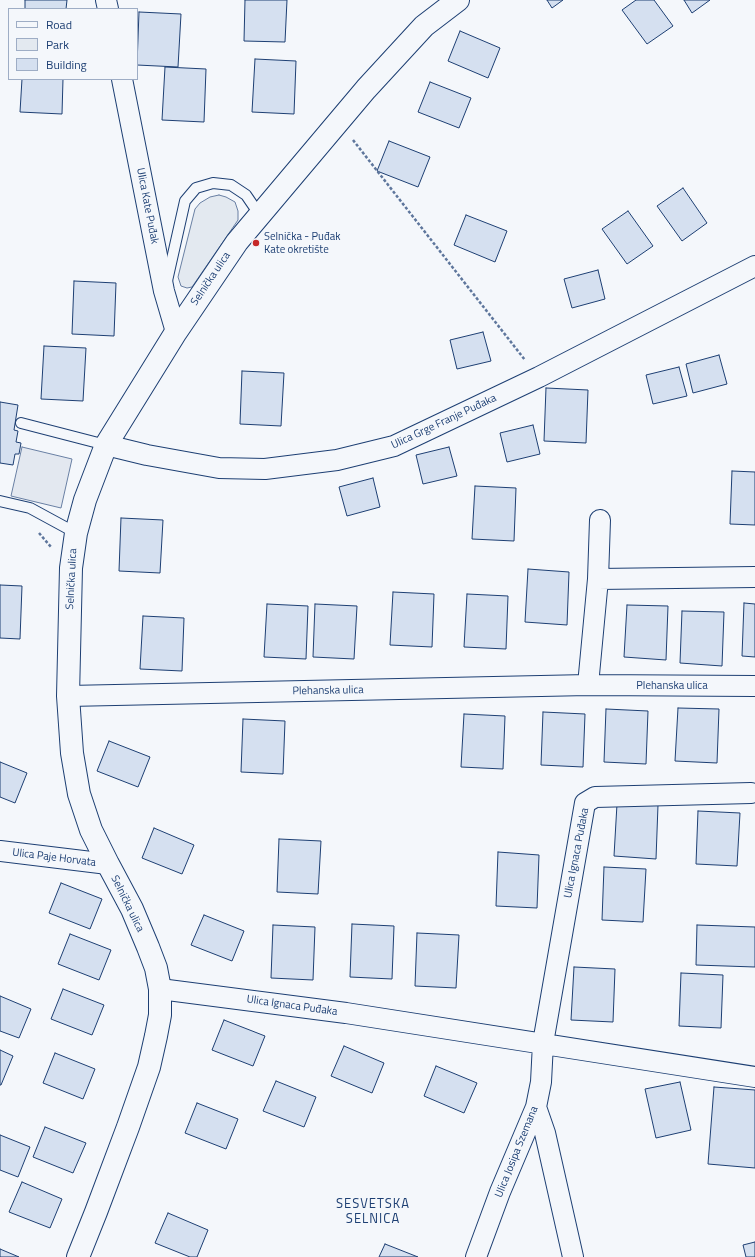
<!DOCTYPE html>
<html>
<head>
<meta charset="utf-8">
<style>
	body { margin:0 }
	#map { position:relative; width:755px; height:1257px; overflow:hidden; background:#f4f7fb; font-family:"Titillium Web",sans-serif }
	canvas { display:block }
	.legend { position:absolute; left:8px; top:8px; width:130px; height:72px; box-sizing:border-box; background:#f4f7fb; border:1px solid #9eadc5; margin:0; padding:5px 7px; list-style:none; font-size:12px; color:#1d3f73 }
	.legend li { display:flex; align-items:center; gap:8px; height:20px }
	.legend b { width:20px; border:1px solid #9eadc5 }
</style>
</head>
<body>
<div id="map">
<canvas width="755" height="1257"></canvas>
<ul class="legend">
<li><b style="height:5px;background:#f4f7fb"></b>Road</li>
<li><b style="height:11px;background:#e3e9f0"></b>Park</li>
<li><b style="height:11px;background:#d5e0f0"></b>Building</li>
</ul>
</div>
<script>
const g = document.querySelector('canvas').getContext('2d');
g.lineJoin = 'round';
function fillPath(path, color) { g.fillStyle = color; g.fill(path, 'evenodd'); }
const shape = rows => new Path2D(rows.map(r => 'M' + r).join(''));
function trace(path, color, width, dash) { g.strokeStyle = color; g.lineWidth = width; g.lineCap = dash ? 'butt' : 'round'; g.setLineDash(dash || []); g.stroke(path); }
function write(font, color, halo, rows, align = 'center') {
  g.font = font + ' "Titillium Web",sans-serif'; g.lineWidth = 3; g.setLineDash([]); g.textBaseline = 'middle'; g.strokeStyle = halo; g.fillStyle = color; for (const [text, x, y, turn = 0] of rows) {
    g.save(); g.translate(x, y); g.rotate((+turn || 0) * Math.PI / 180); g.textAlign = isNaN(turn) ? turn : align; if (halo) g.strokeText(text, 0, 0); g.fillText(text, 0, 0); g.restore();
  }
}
const green = shape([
	[219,195,226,197,235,202,238,211,238,220,192,287,187,288,181,286,178,277,195,209,200,203,210,197,219,195]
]);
const parking = shape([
	[22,447,72,459,61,508,11,496,22,447]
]);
const building = shape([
	[25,0,67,0,66,9,25,9,25,0],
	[245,0,287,0,285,42,244,41,245,0],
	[547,0,563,0,552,8,547,0],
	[636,0,654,0,673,26,647,44,622,10,636,0],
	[684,0,710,0,692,13,684,0],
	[139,12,181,14,178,67,137,65,139,12],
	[460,31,500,48,488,78,448,61,460,31],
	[255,59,296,61,294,114,252,112,255,59],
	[165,67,206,69,204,122,162,120,165,67],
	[22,79,63,79,62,114,20,112,22,79],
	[430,82,471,98,459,128,418,112,430,82],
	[389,141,430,157,418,187,377,171,389,141],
	[683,188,707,223,682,241,657,206,683,188],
	[628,211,653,246,627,264,602,229,628,211],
	[466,215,507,231,495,262,454,245,466,215],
	[598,270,605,299,572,308,564,279,598,270],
	[74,281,116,283,114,336,72,334,74,281],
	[483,332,491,361,457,369,450,340,483,332],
	[44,346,86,348,83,401,41,399,44,346],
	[719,355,727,384,693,393,686,364,719,355],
	[679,367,687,396,653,404,646,375,679,367],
	[242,371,284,373,281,426,240,424,242,371],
	[546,388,588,390,586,443,544,441,546,388],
	[0,402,18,405,14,430,18,431,16,442,21,443,19,454,15,454,13,465,0,463,0,402],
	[533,425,540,454,507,462,500,433,533,425],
	[449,447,457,476,423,484,416,455,449,447],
	[732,471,755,472,755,525,730,524,732,471],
	[373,478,380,507,347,516,339,487,373,478],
	[475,486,516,488,514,541,472,539,475,486],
	[121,518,163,520,160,573,119,571,121,518],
	[528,569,569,572,567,625,525,622,528,569],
	[0,585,22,586,20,639,0,638,0,585],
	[393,592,434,594,432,647,390,645,393,592],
	[467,594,508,596,506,649,464,647,467,594],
	[744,603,755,604,755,657,742,656,744,603],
	[267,604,308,606,306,659,264,657,267,604],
	[315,604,357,606,354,659,313,657,315,604],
	[627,605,668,606,666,660,624,657,627,605],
	[682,611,724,612,722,666,680,663,682,611],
	[143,616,184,618,182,671,140,669,143,616],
	[678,708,719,709,717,763,675,761,678,708],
	[606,709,648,711,646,764,604,762,606,709],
	[543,712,585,714,583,767,541,765,543,712],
	[464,714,505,716,503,769,461,767,464,714],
	[243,719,285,721,283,774,241,772,243,719],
	[109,741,150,757,138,787,97,771,109,741],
	[0,762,27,773,15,803,0,797,0,762],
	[617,804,658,805,656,859,614,856,617,804],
	[698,811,740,813,737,866,696,864,698,811],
	[154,828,194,845,182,874,142,858,154,828],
	[279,839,321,841,318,894,277,892,279,839],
	[498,852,539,855,537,908,496,906,498,852],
	[604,867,646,869,643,922,602,920,604,867],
	[61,883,102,899,90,929,49,913,61,883],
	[204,915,244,931,232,961,191,945,204,915],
	[352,924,394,926,392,979,350,977,352,924],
	[273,925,315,927,313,980,271,978,273,925],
	[697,925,755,927,755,967,696,965,697,925],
	[417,933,459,935,456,988,415,986,417,933],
	[70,934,111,950,99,980,58,964,70,934],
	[574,967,615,969,613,1022,571,1020,574,967],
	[681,973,723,975,721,1028,679,1026,681,973],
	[63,989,104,1005,92,1035,51,1019,63,989],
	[0,996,31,1009,19,1038,0,1031,0,996],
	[224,1020,265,1036,253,1066,212,1050,224,1020],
	[344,1046,384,1063,372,1093,331,1076,344,1046],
	[0,1050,13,1056,1,1085,0,1085,0,1050],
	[55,1053,95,1069,83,1099,43,1083,55,1053],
	[436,1066,477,1083,464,1113,424,1096,436,1066],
	[276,1081,316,1097,304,1127,263,1111,276,1081],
	[680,1082,691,1130,656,1138,645,1089,680,1082],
	[714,1087,755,1090,755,1168,708,1164,714,1087],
	[197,1103,238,1119,226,1149,185,1133,197,1103],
	[45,1127,86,1143,73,1173,33,1157,45,1127],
	[0,1135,30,1147,18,1177,0,1170,0,1135],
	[22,1182,62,1199,50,1228,9,1212,22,1182],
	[168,1213,208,1230,197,1257,190,1257,155,1243,168,1213],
	[755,1242,755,1257,746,1257,743,1245,755,1242],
	[385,1244,418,1257,379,1257,385,1244],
	[0,1249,19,1257,0,1257,0,1249]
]);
const path = shape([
	[353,140,525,360],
	[39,533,51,547]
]);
const lane = shape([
	[167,281,185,201,196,188,213,183,231,185,246,195,259,214],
	[21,423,106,445],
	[0,501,30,508,76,533]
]);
const street = shape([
	[106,0,108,9],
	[122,79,164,291,176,332],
	[106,445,147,455,219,468,265,469,337,460,394,446,539,377,755,266],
	[598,579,755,577],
	[588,685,598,579,600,520],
	[68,696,588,685,755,686],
	[0,851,108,864],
	[160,989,346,1013,755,1077],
	[536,1107,545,1133,573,1257],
	[476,1257,500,1192,536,1107,541,1082,543,1043,585,803,595,797,751,793]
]);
const secondary = shape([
	[78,1257,96,1212,128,1127,149,1067,156,1036,160,1015,160,989,156,968,148,947,132,909,108,864,91,830,79,794,72,753,68,696,71,568,76,533,85,500,106,445,176,332,237,242,366,89,424,26,458,0]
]);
const markers = [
	[256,243,4,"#c62828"]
];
const streetNames = [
	["Ulica Kate Puđak",147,206,79],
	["Selnička ulica",211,279,-56],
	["Ulica Grge Franje Puđaka",444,422,-25],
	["Selnička ulica",72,579,-87],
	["Plehanska ulica",672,686],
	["Plehanska ulica",328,691,-1],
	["Ulica Ignaca Puđaka",577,853,-79],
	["Ulica Paje Horvata",54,858,7],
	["Selnička ulica",127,904,64],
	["Ulica Ignaca Puđaka",292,1006,8],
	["Ulica Josipa Szemana",517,1152,-68]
];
const poiNames = [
	["Selnička - Puđak",264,237],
	["Kate okretište",264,250]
];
const quarterNames = [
	["SESVETSKA",373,1205],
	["SELNICA",373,1220]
];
fillPath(green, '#e3e9f0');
trace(green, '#687fa3', 1);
fillPath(parking, '#e3e8f0');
trace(parking, '#687fa3', 1);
fillPath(building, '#d5e0f0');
trace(building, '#1d3f73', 1);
trace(lane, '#1d3f73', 12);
trace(street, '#1d3f73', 22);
trace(secondary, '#1d3f73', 24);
trace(path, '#5e769c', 2.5, [3, 2]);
trace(lane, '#f4f7fb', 10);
trace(street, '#f4f7fb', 20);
trace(secondary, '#f4f7fb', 22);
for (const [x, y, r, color] of markers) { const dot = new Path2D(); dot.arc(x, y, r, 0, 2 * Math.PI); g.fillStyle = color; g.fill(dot); trace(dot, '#f4f7fb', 1.5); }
write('11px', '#1d3f73', '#f4f7fb', streetNames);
write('11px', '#1d3f73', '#f4f7fb', poiNames, 'left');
g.letterSpacing = '1px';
write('13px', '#1d3f73', '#f4f7fb', quarterNames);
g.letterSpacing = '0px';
</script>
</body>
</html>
